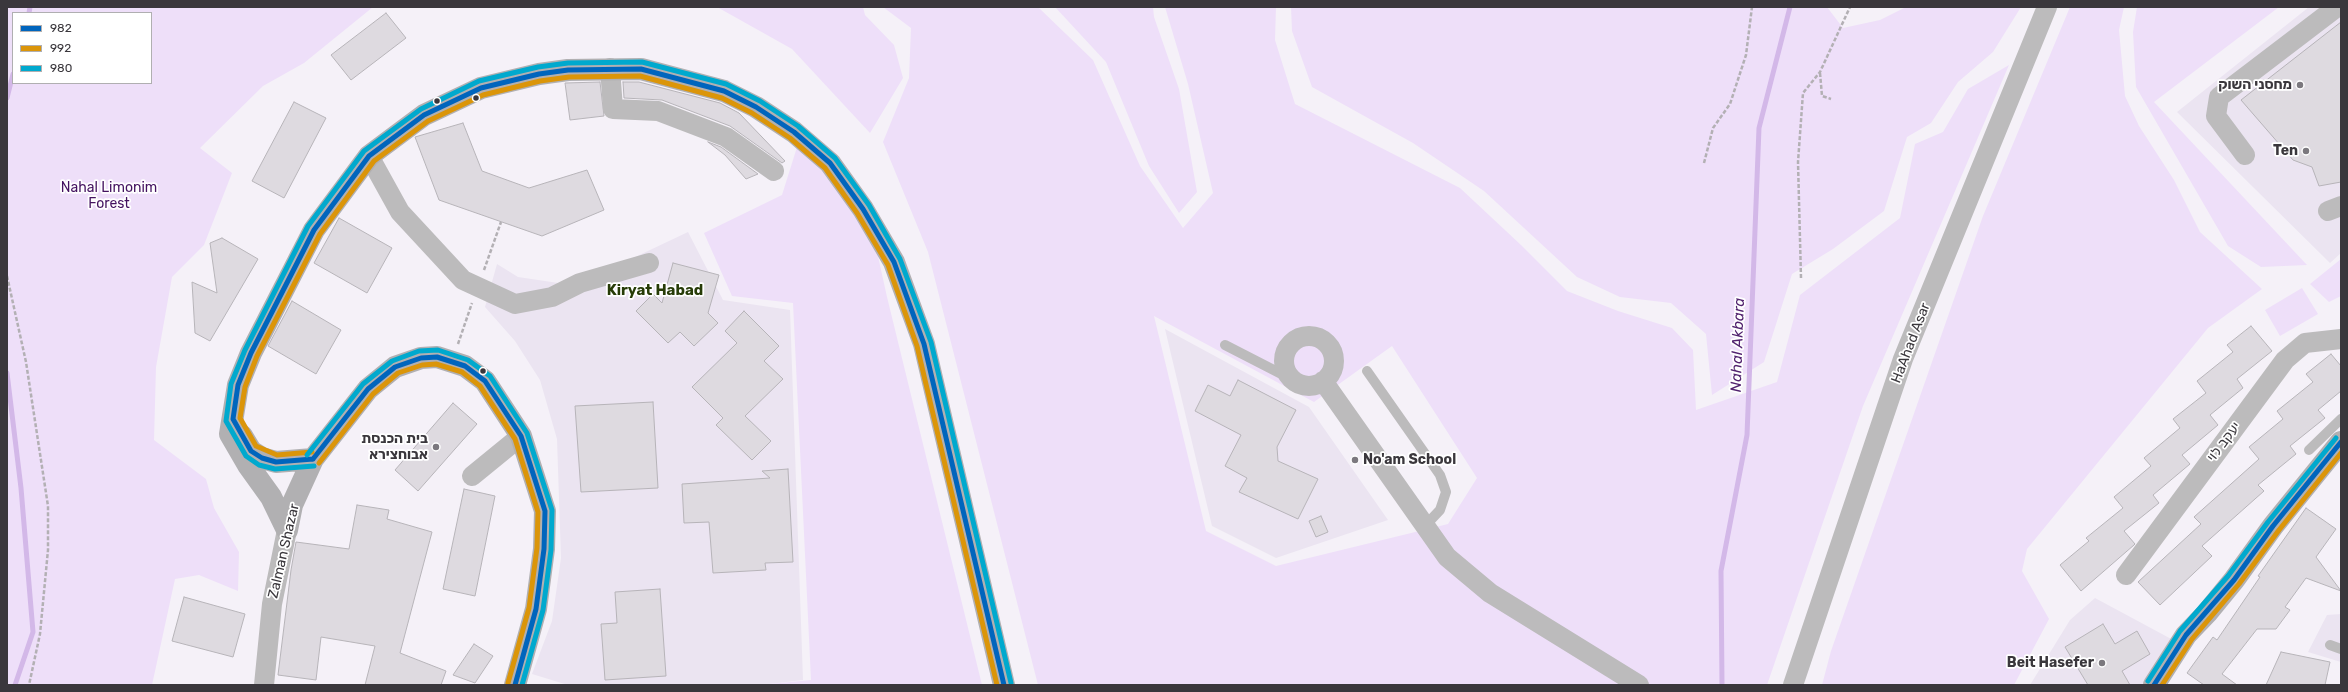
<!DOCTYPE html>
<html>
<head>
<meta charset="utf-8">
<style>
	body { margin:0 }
	#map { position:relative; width:2348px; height:692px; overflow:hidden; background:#f5f1f8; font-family:Rubik,sans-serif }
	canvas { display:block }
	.frame { position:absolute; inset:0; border:8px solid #3a373c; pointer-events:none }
	.legend { position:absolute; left:12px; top:12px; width:140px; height:72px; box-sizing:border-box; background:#fff; border:1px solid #b0afb1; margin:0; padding:5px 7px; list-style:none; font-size:12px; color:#3a373c }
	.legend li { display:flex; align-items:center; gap:8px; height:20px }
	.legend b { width:20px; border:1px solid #b0afb1 }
</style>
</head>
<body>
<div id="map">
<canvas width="2348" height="692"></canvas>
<div class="frame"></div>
<ul class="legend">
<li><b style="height:5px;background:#0065bd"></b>982</li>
<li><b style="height:5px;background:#db9509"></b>992</li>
<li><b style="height:5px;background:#00a9ce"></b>980</li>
</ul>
</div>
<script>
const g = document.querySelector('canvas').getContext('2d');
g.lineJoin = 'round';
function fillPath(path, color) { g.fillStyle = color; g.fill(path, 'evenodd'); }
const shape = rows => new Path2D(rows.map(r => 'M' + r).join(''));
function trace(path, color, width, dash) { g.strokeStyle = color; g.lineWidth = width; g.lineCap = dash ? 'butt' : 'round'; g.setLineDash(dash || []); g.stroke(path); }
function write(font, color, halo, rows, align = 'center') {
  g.font = font + ' Rubik,Heebo,sans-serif'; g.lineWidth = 3.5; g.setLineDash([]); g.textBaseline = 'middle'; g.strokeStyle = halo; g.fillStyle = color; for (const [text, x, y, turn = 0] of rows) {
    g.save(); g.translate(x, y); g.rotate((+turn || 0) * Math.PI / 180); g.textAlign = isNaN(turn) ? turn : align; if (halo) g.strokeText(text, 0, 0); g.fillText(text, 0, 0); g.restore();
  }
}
const built = shape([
	[2309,7,2341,7,2341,253,2330,263,2177,112],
	[688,232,723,300,790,310,803,680,761,685,568,685,532,674,552,621,561,558,557,439,540,380,515,341,485,307,497,264,518,277,565,284,593,277],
	[1165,329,1309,407,1388,520,1276,558,1212,526],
	[2095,598,2175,641,2145,685,2030,685,2070,620],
	[2341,614,2341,662,2308,652,2327,615]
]);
const green = shape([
	[7,7,373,7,304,63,263,86,200,148,232,173,204,245,172,277,156,367,154,440,206,479,214,508,239,552,238,591,199,575,175,579,152,685,7,685],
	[13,13,151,13,151,83,13,83],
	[717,7,863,7,865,15,894,45,903,78,870,133,792,49],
	[883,7,1039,8,1093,60,1140,166,1183,228,1213,193,1188,84,1165,7,1276,7,1275,40,1295,104,1460,188,1521,245,1567,291,1618,311,1672,328,1693,350,1696,410,1777,382,1800,295,1900,218,1915,144,1943,132,1968,89,2009,65,1863,406,1767,685,1038,685,928,252,883,142,909,78,911,28],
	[1154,316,1314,402,1392,346,1477,478,1448,524,1276,566,1206,531],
	[1055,7,1153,7,1154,17,1179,89,1197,192,1179,213,1149,166,1106,62],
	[1291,7,1827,7,1843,28,1880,20,1906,7,2021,7,1993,52,1958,82,1931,123,1907,137,1884,211,1833,249,1792,274,1764,362,1712,395,1706,334,1671,303,1620,297,1577,277,1484,191,1413,143,1312,87,1292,31],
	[2070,7,2124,7,2119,30,2125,96,2139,126,2174,180,2200,232,2262,289,2208,328,2027,549,2022,571,2049,619,2014,685,1822,685,1831,651,1983,216],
	[2137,7,2279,7,2154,102,2307,265,2261,267,2228,246,2136,87,2133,32],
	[803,128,874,238,887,297,982,685,758,685,811,680,793,303,732,296,704,233,782,195],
	[2341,259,2341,296,2329,302,2310,284],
	[2302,288,2318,314,2280,336,2265,310]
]);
const stream = shape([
	[29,13,30,7],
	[7,98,13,74],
	[7,373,21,488,33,632,15,685],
	[1722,685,1721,571,1747,435,1759,128,1790,7]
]);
const building = shape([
	[386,13,406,38,351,80,331,55,386,13],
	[2341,22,2341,182,2319,186,2312,167,2293,160,2241,100,2341,22],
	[600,82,604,116,570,120,565,83,600,82],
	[623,82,639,82,720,103,739,113,785,161,782,163,730,126,662,100,624,98,623,82],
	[294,102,326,118,284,198,252,181,294,102],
	[463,123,482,171,529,188,587,170,604,210,542,236,439,200,415,137,463,123],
	[708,142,721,147,758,174,746,179,725,155,708,142],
	[339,218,392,248,367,293,314,263,339,218],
	[222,238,258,259,210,341,195,333,192,282,217,293,210,243,222,238],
	[673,263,719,275,708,313,718,323,694,346,680,332,668,343,636,311,653,294,662,303,673,263],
	[292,301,341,330,316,374,268,346,292,301],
	[744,311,779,346,764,361,783,379,745,416,771,441,752,460,716,425,723,418,692,387,737,343,725,331,744,311],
	[2251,326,2272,351,2237,379,2243,388,2210,415,2218,425,2182,455,2190,464,2153,495,2159,503,2124,531,2135,544,2134,545,2081,591,2060,565,2089,541,2086,538,2123,508,2114,497,2151,466,2144,458,2180,428,2173,419,2206,393,2197,381,2233,352,2227,345,2251,326],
	[2331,354,2341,366,2341,391,2318,410,2325,418,2290,446,2296,454,2258,485,2264,491,2202,546,2212,556,2160,605,2138,582,2201,524,2194,517,2259,459,2249,447,2283,419,2277,411,2313,382,2306,374,2331,354],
	[1238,380,1296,410,1277,447,1278,461,1318,479,1298,519,1239,492,1247,478,1225,466,1241,435,1195,411,1208,385,1230,396,1238,380],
	[653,402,658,488,581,492,575,406,653,402],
	[453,403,477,424,418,491,395,470,453,403],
	[788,469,793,562,765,563,766,570,713,573,709,522,684,523,682,484,770,478,762,471,788,469],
	[464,489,495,496,475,596,443,589,464,489],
	[357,505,389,510,387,519,432,532,400,653,446,671,441,685,365,685,375,646,321,637,316,680,278,675,291,570,296,542,349,549,357,505],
	[2306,508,2336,529,2316,557,2341,591,2306,578,2285,607,2290,610,2276,629,2257,629,2222,674,2237,685,2204,685,2187,673,2213,637,2217,640,2260,577,2258,576,2306,508],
	[1321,516,1328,532,1316,537,1309,521,1321,516],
	[660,589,666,676,605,680,601,624,617,623,615,592,660,589],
	[184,597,245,614,233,657,172,641,184,597],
	[2103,624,2115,644,2137,631,2150,654,2122,671,2130,685,2088,685,2065,647,2103,624],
	[474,644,493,656,475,683,453,675,474,644],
	[2281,652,2330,662,2325,685,2266,685,2281,652]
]);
const path = shape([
	[1820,73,1822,96,1831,99],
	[1704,163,1713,128,1730,104,1746,55,1752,7],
	[484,270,501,222],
	[7,276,26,362,48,506,48,550,40,634,29,685],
	[1801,278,1798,162,1803,93,1820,72,1850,7],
	[458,344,472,303]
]);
const lane = shape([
	[1225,345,1299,383],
	[1367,371,1440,475,1446,492,1440,510,1424,527],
	[2309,450,2341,419],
	[2330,645,2341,649]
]);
const street = shape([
	[610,68,613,109,658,111,726,137,774,171],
	[2245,155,2216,116,2219,97,2337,7],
	[369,156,400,212,463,280,515,304,552,297,580,283,649,263],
	[2328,211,2341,206],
	'1284 361a25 25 0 1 1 50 0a25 25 0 1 1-50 0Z',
	[1323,381,1447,557,1490,593,1639,685],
	[472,476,521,436],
	[2126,575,2285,360,2305,343,2341,339],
	[264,685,272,604,287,530],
	[1793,685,1903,359,2047,7]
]);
const secondary = shape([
	[242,436,251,451,262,458,276,462,313,459],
	[287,530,271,497,248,465,230,434,238,385,251,353,314,230,369,156,424,115,481,88,539,74,568,70,641,69,724,91,756,107,794,132,830,163,863,209,894,262,924,344,1004,685],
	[287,530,292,505,313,459,368,389,395,367,421,358,437,357,465,366,485,381,521,436,545,511,544,549,536,609,515,685],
	[2154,685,2186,635,2207,613,2234,580,2273,526,2341,442]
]);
const bus1 = shape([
	[313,459,276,462,262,458,251,451,233,419,238,385,251,353,314,230,369,156,424,115,481,88,539,74,568,70,641,69,724,91,756,107,794,132,830,163,863,209,894,262,924,344,1004,685],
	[313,459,368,389,395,367,421,358,437,357,465,366,485,381,521,436,545,511,544,549,536,609,515,685],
	[2154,685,2186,635,2234,580,2273,526,2341,442]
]);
const bus2 = shape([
	[312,452,277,455,256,446,240,418,245,387,257,356,320,234,374,161,428,121,483,95,540,81,569,77,640,76,722,98,752,113,790,138,825,168,857,213,888,265,917,346,997,685],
	[319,463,373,394,398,373,422,365,436,364,462,372,480,386,515,439,538,512,537,548,529,608,508,683],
	[2162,685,2192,639,2239,584,2279,530,2341,453]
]);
const bus3 = shape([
	[307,455,363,384,392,361,419,351,438,350,468,360,490,376,527,433,552,510,551,550,543,610,522,685],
	[314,466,275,469,259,465,246,456,226,421,231,384,245,350,308,226,364,151,421,109,479,81,538,67,568,63,642,62,726,84,760,101,798,126,835,158,869,205,900,259,931,342,1011,683],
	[2148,681,2180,631,2228,576,2268,522,2336,438]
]);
const markers = [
	[2300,85,4,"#7b787e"],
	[476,98,3.5,"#3a373c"],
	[437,101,3.5,"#3a373c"],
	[2306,151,4,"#7b787e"],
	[483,371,3.5,"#3a373c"],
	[436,447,4,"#7b787e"],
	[1355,460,4,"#7b787e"],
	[2102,663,4,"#7b787e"]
];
const poiNames = [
	["מחסני השוק",2292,85],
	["Ten",2298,151],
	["בית הכנסת",428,439],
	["אבוחצירא",428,455],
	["No'am School",1363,460,"left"],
	["Beit Hasefer",2094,663]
];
const parkNames = [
	["Nahal Limonim",109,188],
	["Forest",109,204]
];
const streetNames = [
	["HaAhad Asar",1911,343,-69],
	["יעקב לוי",2224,442,-53],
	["Zalman Shazar",284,551,-77]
];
const neighbourhoodNames = [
	["Kiryat Habad",655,291]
];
const waterNames = [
	["Nahal Akbara",1738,345,-88]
];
fillPath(built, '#ebe4f1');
fillPath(green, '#eedff9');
trace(stream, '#d3b8e8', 5);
fillPath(building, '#dedae0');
trace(building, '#b7b4b9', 1);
trace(path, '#b3b0b4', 2.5, [4, 2]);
trace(lane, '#bcbbbc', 10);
trace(street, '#bcbbbc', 20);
trace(secondary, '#b1b0b2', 22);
trace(bus1, '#0065bd', 5);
trace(bus2, '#db9509', 5);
trace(bus3, '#00a9ce', 5);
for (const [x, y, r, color] of markers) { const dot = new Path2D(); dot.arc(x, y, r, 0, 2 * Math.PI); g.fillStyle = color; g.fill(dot); trace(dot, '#fff', 1.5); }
write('bold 14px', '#3a373c', '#fff', poiNames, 'right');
write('14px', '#441360', '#fff', parkNames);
write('14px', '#3a373c', '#fff', streetNames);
write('bold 15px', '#273c07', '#fff', neighbourhoodNames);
write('italic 15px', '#52236f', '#fff', waterNames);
</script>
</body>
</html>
